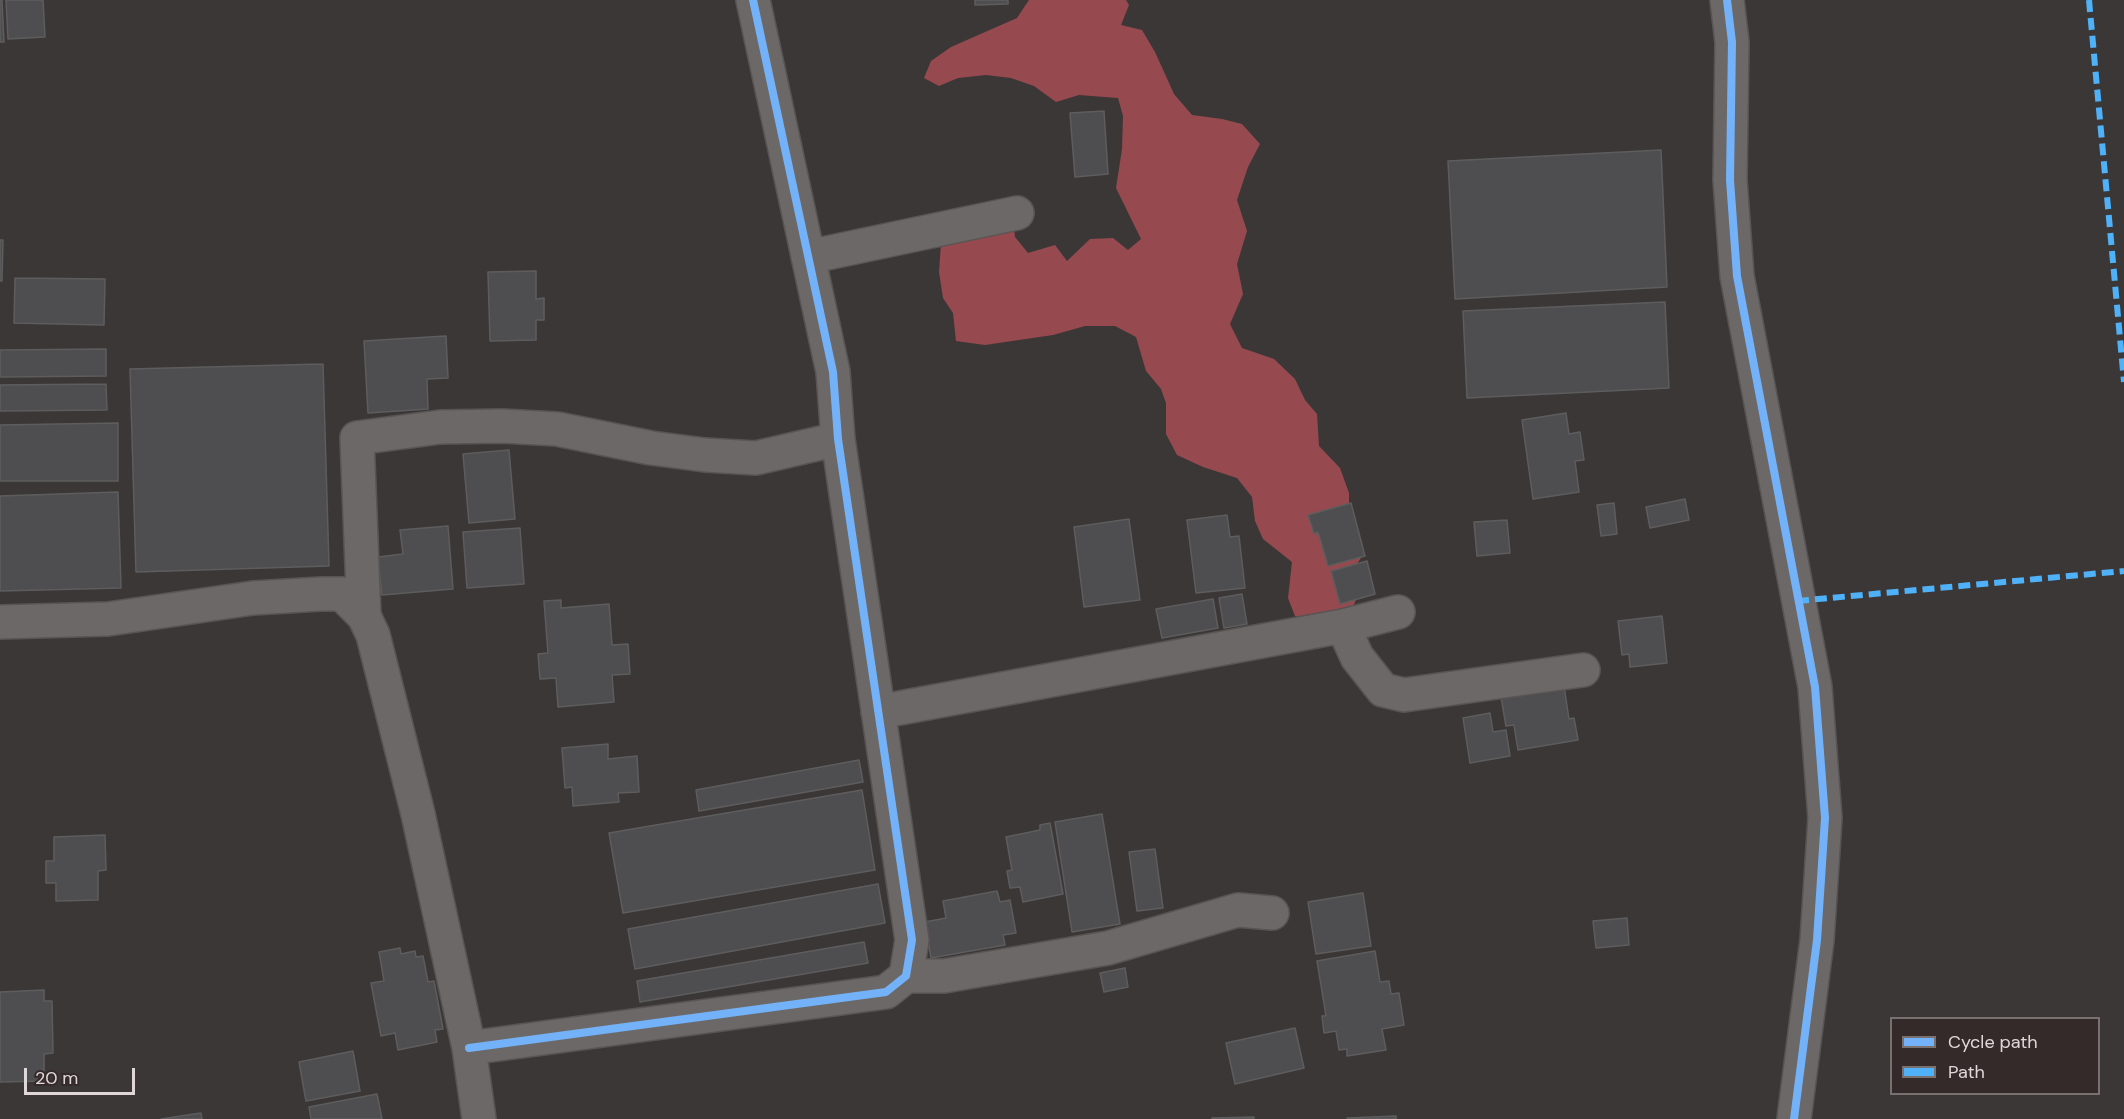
<!DOCTYPE html>
<html>
<head>
<meta charset="utf-8">
<style>
	body { margin:0 }
	#map { position:relative; width:2124px; height:1119px; overflow:hidden; background:#3c3737; font-family:"DM Sans",sans-serif }
	canvas { display:block }
	.legend { position:absolute; left:1890px; top:1017px; width:210px; height:78px; box-sizing:border-box; background:#352a2a; border:2px solid #797070; margin:0; padding:8px 10px; list-style:none; font-size:18px; color:#e0d8d8 }
	.legend li { display:flex; align-items:center; gap:12px; height:30px }
	.legend b { width:30px; border:2px solid #797070 }
	.scale { position:absolute; left:24px; top:1068px; width:111px; height:27px; box-sizing:border-box; border:3px solid #e0d8d8; border-top:0; padding-left:8px; font-size:18px; line-height:21px; white-space:nowrap; color:#e0d8d8; -webkit-text-stroke:4px #352a2a; paint-order:stroke }
</style>
</head>
<body>
<div id="map">
<canvas width="2124" height="1119"></canvas>
<ul class="legend">
<li><b style="height:8px;background:#73b2f8"></b>Cycle path</li>
<li><b style="height:8px;background:#4fb1f8"></b>Path</li>
</ul>
<div class="scale">20 m</div>
</div>
<script>
const g = document.querySelector('canvas').getContext('2d');
g.lineJoin = 'round';
function fillPath(path, color) { g.fillStyle = color; g.fill(path, 'evenodd'); }
const shape = rows => new Path2D(rows.map(r => 'M' + r).join(''));
function trace(path, color, width, dash) { g.strokeStyle = color; g.lineWidth = width; g.lineCap = dash ? 'butt' : 'round'; g.setLineDash(dash || []); g.stroke(path); }
const forest = shape([
	[1029,0,1126,0,1129,5,1121,25,1142,30,1155,52,1174,94,1192,115,1222,119,1242,124,1260,144,1248,167,1237,200,1247,231,1237,264,1243,294,1230,324,1242,348,1274,359,1295,379,1305,400,1317,414,1319,446,1340,468,1349,493,1349,523,1361,558,1351,572,1358,595,1352,609,1313,623,1295,616,1288,598,1292,562,1263,539,1255,521,1252,497,1237,478,1203,467,1177,455,1166,434,1166,403,1161,389,1146,371,1136,337,1115,326,1085,326,1053,335,985,345,956,341,953,313,943,298,939,272,941,243,1013,219,1015,237,1028,253,1055,245,1067,261,1090,239,1113,238,1128,250,1141,239,1116,188,1122,149,1123,116,1118,98,1079,95,1056,102,1034,86,1011,78,986,75,958,78,939,86,924,78,931,61,951,47,1017,18]
]);
const building = shape([
	[0,0,2,0,4,42,0,42,0,0],
	[6,0,43,0,45,37,8,39,6,0],
	[975,0,1008,0,1008,4,975,5,975,0],
	[1104,111,1108,174,1075,177,1070,113,1104,111],
	[1661,150,1667,287,1455,299,1448,161,1661,150],
	[0,240,3,240,2,281,0,281,0,240],
	[536,271,536,299,544,298,544,320,536,320,536,340,490,341,488,272,536,271],
	[15,278,105,279,104,325,14,323,15,278],
	[1665,302,1669,388,1467,398,1463,311,1665,302],
	[446,336,448,378,427,379,428,409,368,413,364,341,446,336],
	[106,349,106,376,0,377,0,350,106,349],
	[323,364,329,566,136,572,130,369,323,364],
	[106,384,107,410,0,411,0,385,106,384],
	[1566,413,1569,434,1580,432,1584,460,1575,461,1579,492,1533,499,1522,420,1566,413],
	[118,423,118,481,0,481,0,425,118,423],
	[509,450,515,519,469,523,463,454,509,450],
	[118,492,121,588,0,591,0,496,118,492],
	[1685,499,1689,520,1650,528,1646,507,1685,499],
	[1351,503,1365,556,1328,566,1318,532,1314,534,1308,515,1351,503],
	[1614,503,1617,534,1601,536,1597,505,1614,503],
	[1227,515,1230,537,1239,536,1245,588,1196,593,1187,520,1227,515],
	[1129,519,1140,600,1084,607,1074,527,1129,519],
	[1507,520,1510,553,1477,556,1474,522,1507,520],
	[448,526,453,589,382,595,378,557,403,554,400,530,448,526],
	[520,528,524,584,467,588,463,532,520,528],
	[1367,561,1375,594,1340,604,1331,571,1367,561],
	[1242,594,1247,624,1224,628,1219,598,1242,594],
	[1213,599,1218,628,1162,638,1156,609,1213,599],
	[561,600,561,608,609,604,612,645,628,644,630,674,612,675,614,702,558,707,556,678,540,679,538,654,548,653,544,601,561,600],
	[1662,616,1667,663,1630,667,1629,654,1622,655,1618,621,1662,616],
	[1564,686,1569,719,1574,718,1578,740,1518,750,1514,725,1506,726,1501,697,1564,686],
	[1490,713,1493,732,1506,730,1510,756,1470,763,1463,718,1490,713],
	[608,744,608,759,637,756,639,792,618,793,619,802,573,806,572,787,565,788,562,748,608,744],
	[859,760,863,782,699,811,696,790,859,760],
	[862,790,875,870,623,913,609,833,862,790],
	[1102,814,1120,924,1072,932,1055,822,1102,814],
	[1050,823,1063,894,1023,902,1020,887,1010,888,1007,871,1012,870,1006,837,1040,830,1040,825,1050,823],
	[105,835,106,870,98,871,98,900,56,901,56,883,46,883,46,861,54,861,54,837,105,835],
	[1155,849,1163,908,1137,911,1129,852,1155,849],
	[878,884,885,923,635,969,628,929,878,884],
	[997,891,1000,902,1010,900,1016,933,1003,935,1005,945,931,958,925,922,946,918,943,901,997,891],
	[1363,893,1371,946,1316,954,1308,902,1363,893],
	[1627,918,1629,945,1596,948,1593,921,1627,918],
	[864,942,868,963,640,1002,637,981,864,942],
	[400,948,401,954,415,951,416,957,423,956,428,982,434,981,443,1029,435,1030,437,1042,398,1050,395,1033,381,1036,371,983,384,981,379,952,400,948],
	[1375,951,1380,982,1389,981,1391,994,1399,993,1404,1025,1382,1029,1386,1050,1347,1056,1347,1049,1339,1050,1336,1031,1324,1033,1322,1016,1326,1016,1317,961,1375,951],
	[1125,968,1128,987,1104,992,1100,973,1125,968],
	[44,990,44,1001,52,1001,53,1053,44,1054,44,1081,0,1082,0,992,44,990],
	[1295,1028,1304,1068,1235,1084,1226,1043,1295,1028],
	[353,1051,360,1091,306,1101,299,1062,353,1051],
	[377,1094,382,1119,311,1119,309,1107,377,1094],
	[201,1113,202,1119,161,1119,201,1113],
	[1396,1116,1396,1119,1348,1119,1347,1118,1396,1116],
	[1254,1117,1254,1119,1212,1119,1212,1118,1254,1117]
]);
const minor = shape([
	[1727,0,1732,42,1730,180,1737,276,1815,687,1825,818,1817,940,1794,1119],
	[808,257,1017,213],
	[364,616,357,438,440,427,502,426,557,429,651,448,705,455,756,458,838,439],
	[0,622,108,619,253,598,321,594,342,594,364,616,373,635,418,814,469,1048,479,1119],
	[1343,626,1357,657,1383,690,1404,695,1583,670],
	[878,712,1343,626,1398,612],
	[906,976,944,976,1108,948,1238,910,1272,913],
	[469,1048,886,992,906,976,912,940,838,439,833,372,753,0]
]);
const quiet = shape([
	[2089,0,2124,382],
	[1797,601,2124,571]
]);
const cycleway = shape([
	[1727,0,1732,42,1730,180,1737,276,1815,687,1825,818,1817,940,1794,1119],
	[469,1048,886,992,906,976,912,940,838,439,833,372,753,0]
]);
fillPath(forest, '#964a4f');
fillPath(building, '#4e4d4f');
trace(building, '#5e5d5e', 1.5);
trace(minor, '#595454', 36);
trace(minor, '#6c6868', 33);
trace(quiet, '#4fb1f8', 6, [12, 6]);
trace(cycleway, '#73b2f8', 8);
</script>
</body>
</html>
